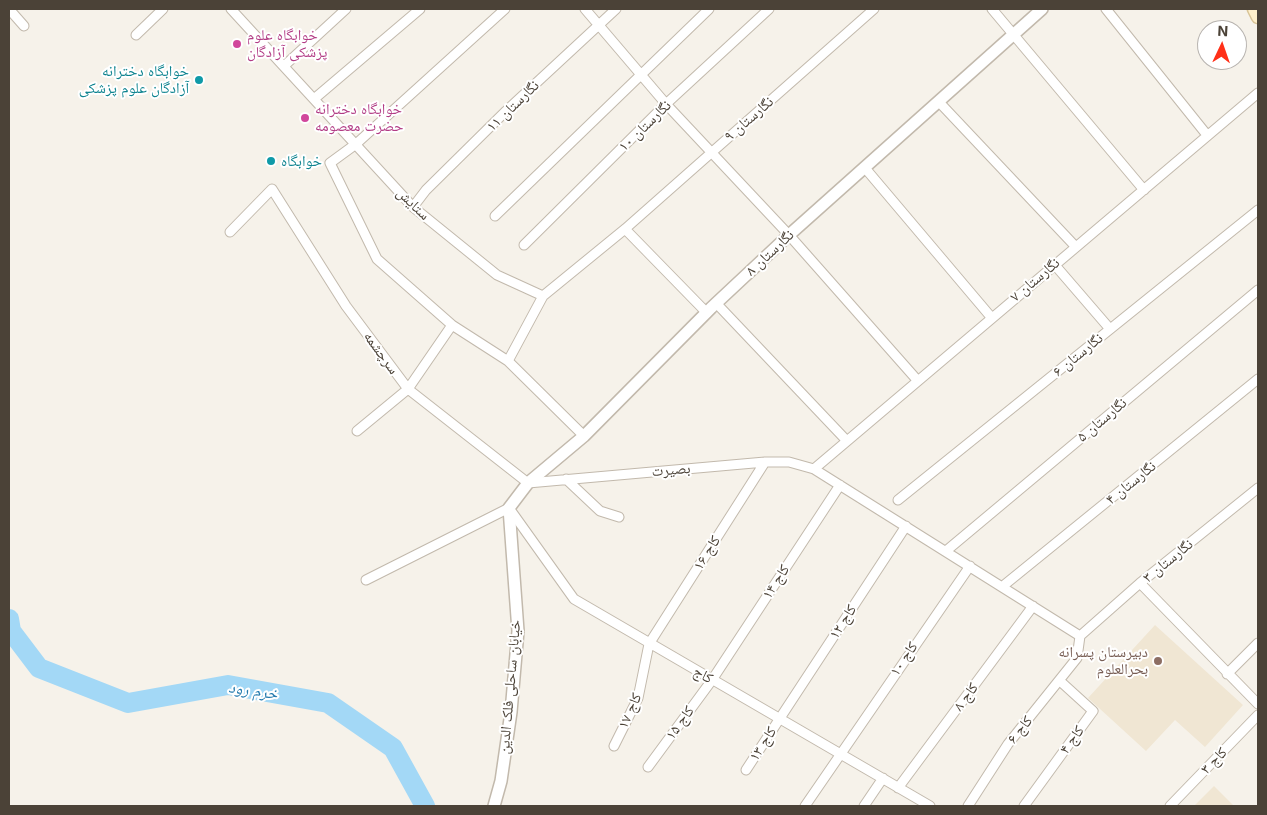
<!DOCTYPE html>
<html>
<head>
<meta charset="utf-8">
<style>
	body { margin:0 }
	#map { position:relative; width:1267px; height:815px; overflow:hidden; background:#f6f2ea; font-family:Inter,sans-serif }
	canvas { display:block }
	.frame { position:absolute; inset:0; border:10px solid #4b4237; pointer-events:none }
	.north { position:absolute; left:1197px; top:20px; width:50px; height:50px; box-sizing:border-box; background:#fff; border:1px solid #b7b3af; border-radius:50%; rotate:3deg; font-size:14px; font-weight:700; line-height:20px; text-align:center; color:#4b4237 }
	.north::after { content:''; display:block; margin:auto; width:18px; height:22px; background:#ff3018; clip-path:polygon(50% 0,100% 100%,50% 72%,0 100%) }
</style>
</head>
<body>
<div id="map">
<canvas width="1267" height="815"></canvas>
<div class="frame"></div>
<div class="north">N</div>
</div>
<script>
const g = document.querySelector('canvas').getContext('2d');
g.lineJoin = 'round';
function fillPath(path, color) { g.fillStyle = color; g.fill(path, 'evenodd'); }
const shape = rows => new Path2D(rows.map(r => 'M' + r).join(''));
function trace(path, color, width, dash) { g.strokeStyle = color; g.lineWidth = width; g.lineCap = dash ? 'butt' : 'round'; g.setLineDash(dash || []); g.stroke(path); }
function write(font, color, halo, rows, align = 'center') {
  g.font = font + ' Inter,"Noto Naskh Arabic",sans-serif'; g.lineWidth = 4; g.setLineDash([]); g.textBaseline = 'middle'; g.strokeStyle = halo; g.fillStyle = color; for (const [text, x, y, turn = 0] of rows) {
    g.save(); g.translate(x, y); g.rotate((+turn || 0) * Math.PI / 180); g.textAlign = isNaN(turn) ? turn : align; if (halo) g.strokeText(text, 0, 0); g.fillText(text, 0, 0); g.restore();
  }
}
const education = shape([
	[1155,625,1243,705,1205,747,1175,720,1146,751,1088,698],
	[1214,786,1234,806,1194,806]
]);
const river = shape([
	[9,619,11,631,39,668,128,703,228,685,328,703,393,748,425,806]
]);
const minor = shape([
	[9,9,24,26],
	[231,9,413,207,497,275,543,296,625,229,874,9],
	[505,9,356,144,330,163,377,259,452,325,508,361,584,436],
	[585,9,666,104,789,235,918,381],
	[992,9,1144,190],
	[1106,9,1207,135],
	[136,35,163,9],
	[284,66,346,9],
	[314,99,420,9],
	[939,102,1075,246],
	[865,168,991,317],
	[413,207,426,190,506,111,616,9],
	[495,216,709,9],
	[625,229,707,313,716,303,847,441],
	[230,232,272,189,346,306,408,389,528,483,765,462,789,462,814,469,1080,636,1077,658,1008,744,968,806],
	[524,245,666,104,769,9],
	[1054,264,1110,329],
	[508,361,543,296],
	[357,431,408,389,452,325],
	[814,469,1258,93],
	[566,479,600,511,619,517],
	[898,500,1258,210],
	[946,551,1258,290],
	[366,580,509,508,574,599,930,806],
	[1140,583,1258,704],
	[1003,586,1258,379],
	[1080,636,1140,583,1258,488],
	[1227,674,1258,643],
	[614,746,638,698,649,644,765,462],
	[648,767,712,680,840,485],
	[746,770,906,526],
	[898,788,1033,606],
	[805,806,970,566],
	[864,806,883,778],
	[1024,806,1093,711,1060,681],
	[1170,806,1258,715]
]);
const tertiary = shape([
	[494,806,501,781,511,712,518,631,509,508,528,483,584,436,711,308,789,235,1042,9]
]);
const secondary = shape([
	[1254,9,1258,17]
]);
const markers = [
	[237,44,5,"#d1479c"],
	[199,80,5,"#0f9aa8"],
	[305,118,5,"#d1479c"],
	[271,161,5,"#0f9aa8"],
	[1158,661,5,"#8d6e63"]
];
const hotelNames = [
	["خوابگاه علوم",247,35],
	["پزشکی آزادگان",247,52],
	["خوابگاه دخترانه",315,109],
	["حضرت معصومه",315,126]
];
const cultureNames = [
	["خوابگاه دخترانه",189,71],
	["آزادگان علوم پزشکی",189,88],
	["خوابگاه",281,161,"left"]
];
const streetNames = [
	["نگارستان ۱۱",513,106,-44],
	["نگارستان ۹",749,119,-41],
	["نگارستان ۱۰",645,126,-44],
	["ستایش",413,204,44],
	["نگارستان ۸",770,253,-43],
	["نگارستان ۷",1035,280,-40],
	["سرچشمه",381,353,54],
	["نگارستان ۶",1078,355,-39],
	["نگارستان ۵",1102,420,-40],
	["بصیرت",671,470,-5],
	["نگارستان ۴",1131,483,-39],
	["کاج ۱۶",707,553,-58],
	["نگارستان ۳",1168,561,-39],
	["کاج ۱۴",776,582,-57],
	["کاج ۱۲",843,622,-57],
	["کاج ۱۰",904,659,-56],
	["کاج",703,675,29],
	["خیابان ساحلی فلک الدین",510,687,-85],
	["کاج ۸",966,697,-53],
	["کاج ۱۷",630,711,-66],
	["کاج ۱۵",680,723,-54],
	["کاج ۶",1020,730,-51],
	["کاج ۴",1072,740,-54],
	["کاج ۱۳",763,744,-57],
	["کاج ۳",1214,761,-46]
];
const educationNames = [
	["دبیرستان پسرانه",1148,652],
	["بحرالعلوم",1148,669]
];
const waterNames = [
	["خرم رود",253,691,8]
];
fillPath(education, '#f0e6d3');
trace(river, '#a3d8f6', 20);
trace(minor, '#c2b9ac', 11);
trace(tertiary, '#c2b9ac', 14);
trace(secondary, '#d9c497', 15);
trace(minor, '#fff', 9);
trace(tertiary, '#fff', 11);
trace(secondary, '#fff0cb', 12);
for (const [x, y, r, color] of markers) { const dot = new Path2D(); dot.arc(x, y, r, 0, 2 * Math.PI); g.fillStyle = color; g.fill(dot); trace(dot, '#fff', 2); }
write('15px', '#b23c85', '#fff', hotelNames, 'left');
write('15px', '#0d838f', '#fff', cultureNames, 'right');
write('15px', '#4b4237', '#fff', streetNames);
write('15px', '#785e54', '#fff', educationNames, 'right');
write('italic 16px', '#257bae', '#fff', waterNames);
</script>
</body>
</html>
